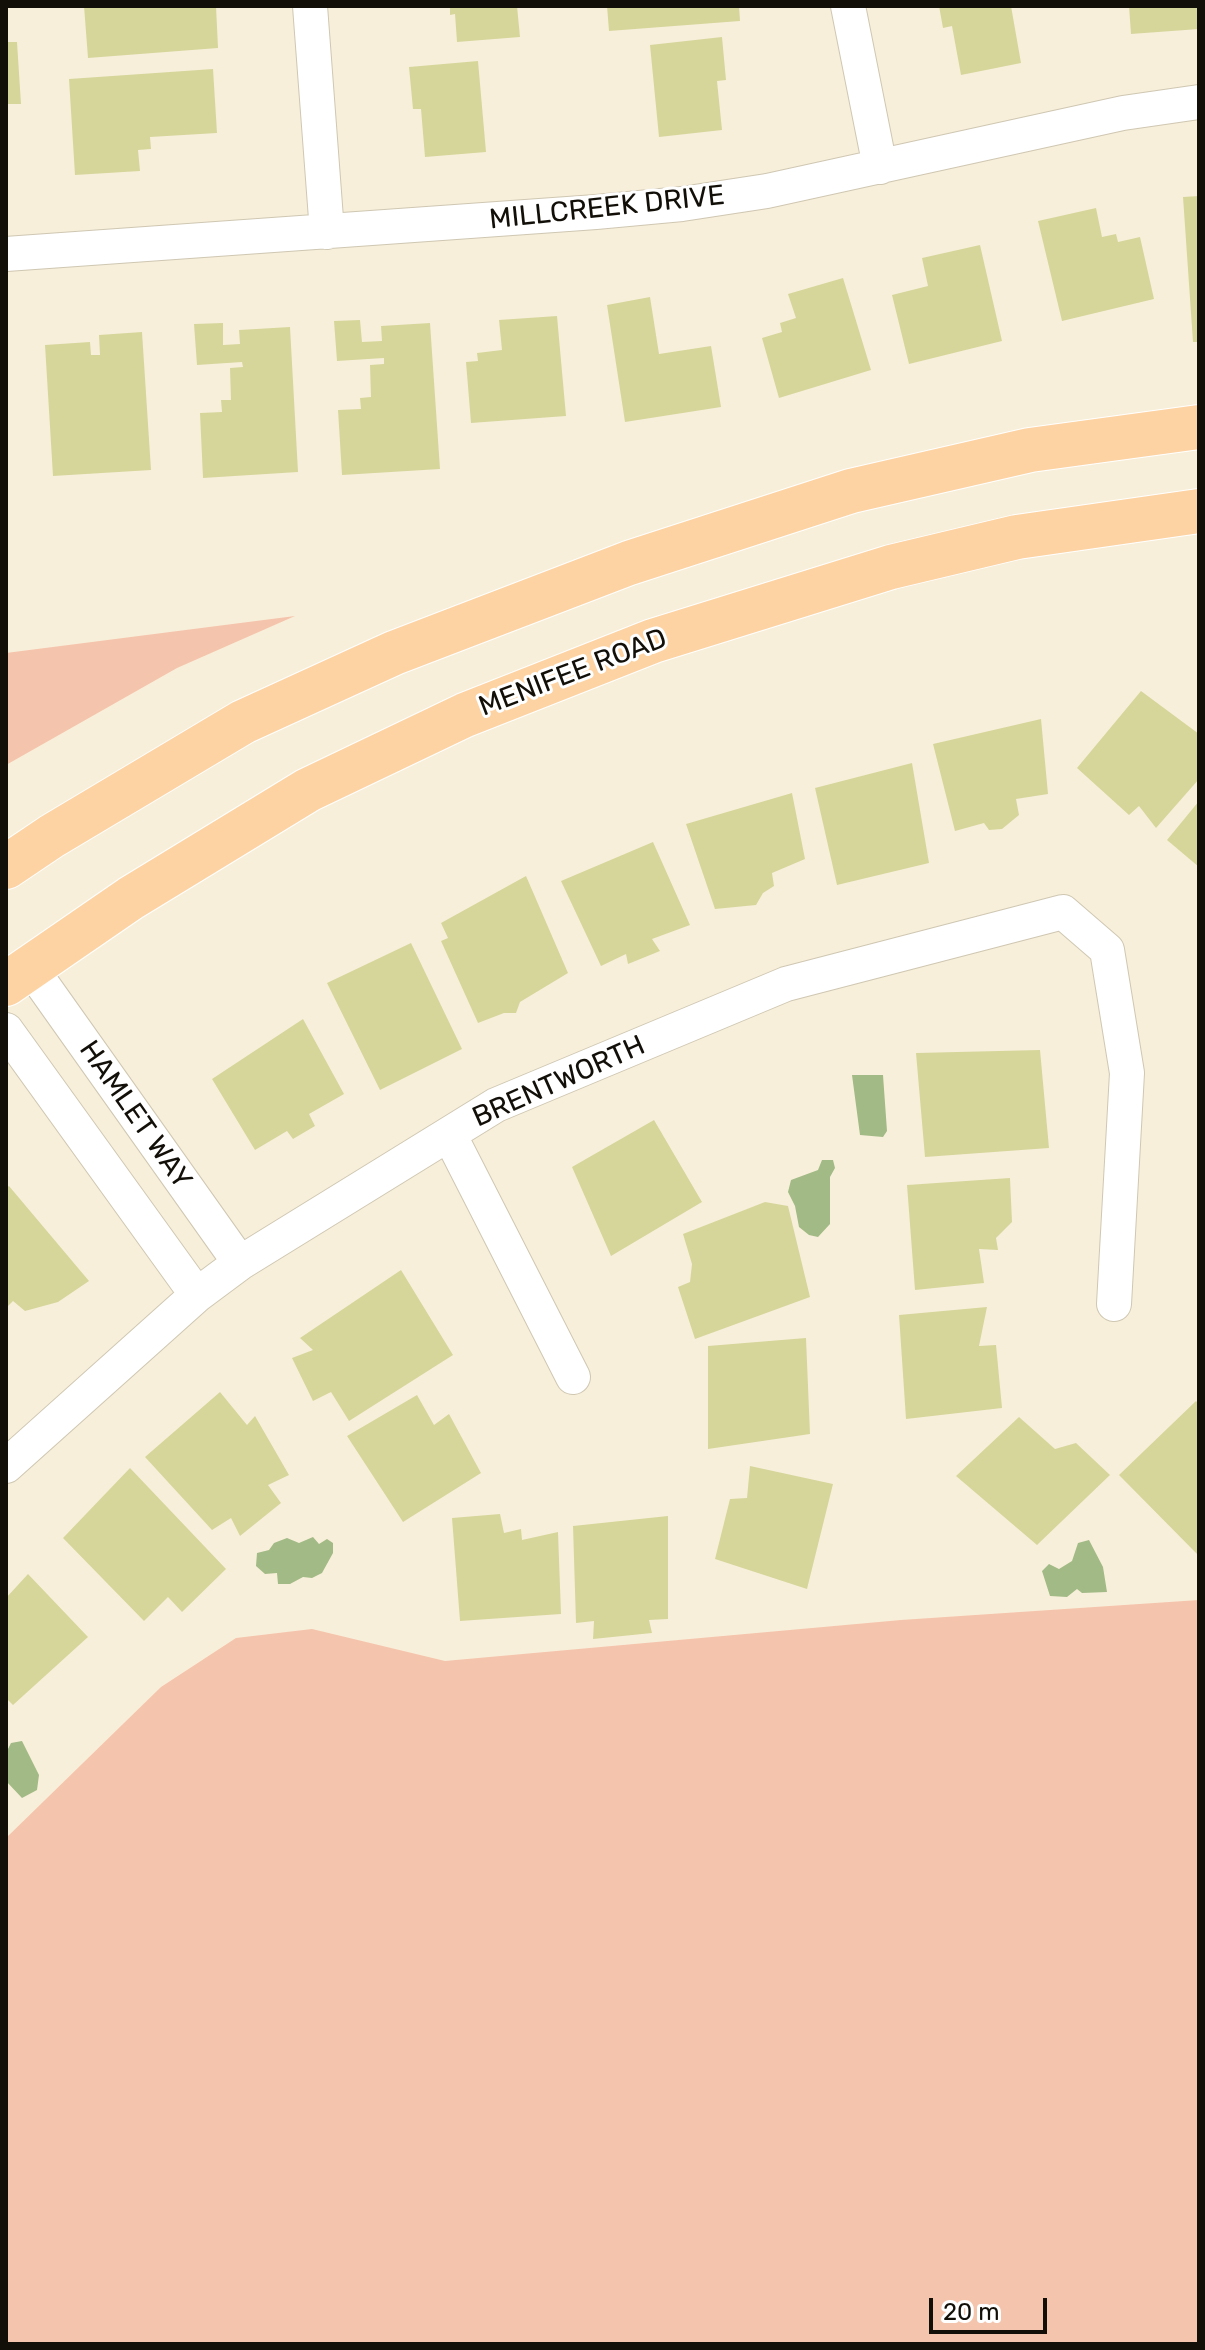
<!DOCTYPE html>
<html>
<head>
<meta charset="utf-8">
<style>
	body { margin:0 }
	#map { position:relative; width:1205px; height:2350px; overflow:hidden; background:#f8efda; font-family:Rubik,sans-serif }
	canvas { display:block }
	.frame { position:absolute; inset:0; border:8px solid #120f08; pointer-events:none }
	.scale { position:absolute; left:929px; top:2298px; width:118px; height:36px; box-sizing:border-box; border:4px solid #120f08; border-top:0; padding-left:10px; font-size:24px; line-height:28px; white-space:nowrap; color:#120f08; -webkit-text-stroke:6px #fff; paint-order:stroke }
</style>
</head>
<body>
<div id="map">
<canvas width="1205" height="2350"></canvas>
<div class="frame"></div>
<div class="scale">20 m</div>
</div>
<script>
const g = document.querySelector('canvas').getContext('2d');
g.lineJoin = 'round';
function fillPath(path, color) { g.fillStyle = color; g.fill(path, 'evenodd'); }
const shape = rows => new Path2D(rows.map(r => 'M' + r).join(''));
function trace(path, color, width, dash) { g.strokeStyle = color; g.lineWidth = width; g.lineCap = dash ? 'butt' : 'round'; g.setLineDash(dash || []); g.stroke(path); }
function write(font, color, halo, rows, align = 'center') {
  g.font = font + ' Rubik,sans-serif'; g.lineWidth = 6; g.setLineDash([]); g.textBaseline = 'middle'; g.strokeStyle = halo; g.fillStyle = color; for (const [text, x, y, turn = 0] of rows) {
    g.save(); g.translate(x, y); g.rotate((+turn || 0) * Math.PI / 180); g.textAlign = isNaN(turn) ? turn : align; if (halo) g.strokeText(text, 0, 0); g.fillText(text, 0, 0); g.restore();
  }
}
const green = shape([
	[295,616,177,668,6,765,6,653],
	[1199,1600,1199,2344,6,2344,6,1838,161,1687,236,1638,312,1629,445,1661,901,1620]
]);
const water = shape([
	[852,1075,883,1075,887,1131,883,1137,860,1135],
	[822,1160,833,1160,835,1168,830,1177,830,1224,818,1237,809,1235,799,1227,795,1206,788,1192,791,1180,818,1170],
	[313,1537,319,1544,327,1539,333,1543,333,1553,322,1573,312,1578,303,1577,290,1584,278,1584,277,1573,265,1574,256,1566,257,1553,269,1550,274,1543,287,1538,299,1543],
	[1089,1540,1103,1567,1107,1592,1082,1593,1077,1589,1067,1597,1050,1596,1042,1571,1049,1564,1059,1569,1072,1561,1078,1543],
	[22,1741,39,1775,37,1790,22,1798,6,1781,6,1753,11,1743]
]);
const building = shape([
	[84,6,216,6,218,48,88,58],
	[450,6,517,6,520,37,457,42,455,14,450,15],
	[607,6,739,6,740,21,609,31],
	[939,6,1011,6,1021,63,961,75,952,26,943,28],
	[1129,6,1199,6,1199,29,1131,34],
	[722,37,726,80,717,81,722,130,659,137,650,45],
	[6,42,17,42,21,104,6,104],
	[478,61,486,152,425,157,421,109,413,109,409,67],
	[213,69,217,133,150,137,151,149,138,150,140,171,75,175,69,79],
	[1199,196,1199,342,1193,342,1183,197],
	[1096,208,1102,237,1116,234,1118,242,1140,237,1154,299,1062,321,1038,221],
	[980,245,1002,341,909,364,892,295,928,286,922,258],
	[843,278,871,370,779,398,762,338,782,332,780,323,796,318,788,294],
	[650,297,659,354,711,346,721,407,625,422,607,305],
	[557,316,566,416,471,423,466,362,478,361,477,353,502,350,499,320],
	[360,320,362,342,382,341,381,326,430,323,440,469,342,475,338,410,361,409,360,398,371,397,370,365,384,364,384,358,337,361,334,321],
	[223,323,223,345,240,344,239,330,290,327,298,472,203,478,200,413,222,412,221,400,231,400,230,368,243,367,242,362,197,365,194,324],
	[142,332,151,470,53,476,45,345,90,342,91,355,100,355,99,335],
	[1141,691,1199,734,1199,779,1156,828,1139,806,1129,815,1077,768],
	[1041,719,1048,794,1016,799,1019,815,1002,829,989,830,984,823,955,831,933,744],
	[912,763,929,863,837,885,815,788],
	[792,793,805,859,772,873,774,886,763,893,756,905,715,909,686,824],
	[1199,801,1199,867,1167,840],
	[653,842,690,925,652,939,660,951,628,964,626,954,601,966,561,881],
	[526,876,568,973,520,1002,516,1013,504,1013,478,1023,441,941,448,938,441,923],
	[411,943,462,1049,380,1090,327,983],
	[303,1019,344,1094,309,1114,315,1126,293,1139,287,1131,255,1150,212,1079],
	[1040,1050,1049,1148,925,1157,916,1053],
	[654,1120,702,1202,611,1256,572,1167],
	[1010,1178,1012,1222,996,1238,998,1250,979,1249,984,1283,915,1290,907,1185],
	[9,1186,89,1281,58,1302,25,1311,13,1301,6,1308,6,1188],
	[765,1202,788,1206,810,1297,695,1339,678,1287,690,1282,692,1264,683,1234],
	[401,1270,453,1355,349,1421,331,1392,313,1401,292,1358,313,1350,300,1338],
	[987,1307,979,1346,996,1345,1002,1408,906,1419,899,1315],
	[806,1338,810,1434,708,1449,708,1346],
	[220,1392,247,1425,255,1416,289,1475,268,1485,281,1503,240,1536,231,1518,212,1530,145,1457],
	[417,1395,434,1425,449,1414,481,1473,403,1522,347,1436],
	[1196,1401,1199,1404,1199,1556,1119,1475],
	[1019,1417,1055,1449,1076,1443,1110,1475,1037,1545,956,1476],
	[750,1466,833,1484,807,1589,715,1559,730,1499,747,1498],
	[130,1468,226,1569,182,1612,168,1597,144,1621,63,1538],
	[500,1514,504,1533,521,1529,522,1540,558,1532,561,1614,460,1621,452,1518],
	[668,1516,668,1619,649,1620,652,1633,593,1639,594,1621,576,1623,573,1526],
	[28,1574,88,1637,13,1705,6,1698,6,1598]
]);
const street = shape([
	[310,6,327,232],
	[848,6,880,167],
	[6,254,596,212,682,204,767,191,1123,113,1199,102],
	[30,967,240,1263],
	[6,1030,197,1295],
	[449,1134,573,1377],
	[6,1466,197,1295,240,1263,496,1105,786,984,1063,912,1107,950,1127,1073,1114,1304]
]);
const primary = shape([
	[6,867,52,836,243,722,394,653,629,563,851,491,1030,450,1199,427],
	[6,984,131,898,308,790,465,715,653,641,891,567,1017,537,1199,511]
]);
const streetNames = [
	["MILLCREEK DRIVE",607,208,-6],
	["MENIFEE ROAD",573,673,-21],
	["BRENTWORTH",559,1082,-24],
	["HAMLET WAY",135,1115,55]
];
fillPath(green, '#f5c4ac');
fillPath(water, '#a2ba85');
fillPath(building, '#d6d69b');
trace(street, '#cfc7b2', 36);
trace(primary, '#fff', 46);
trace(street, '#fff', 34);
trace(primary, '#fed3a3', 44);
write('28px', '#120f08', '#fff', streetNames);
</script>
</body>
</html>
